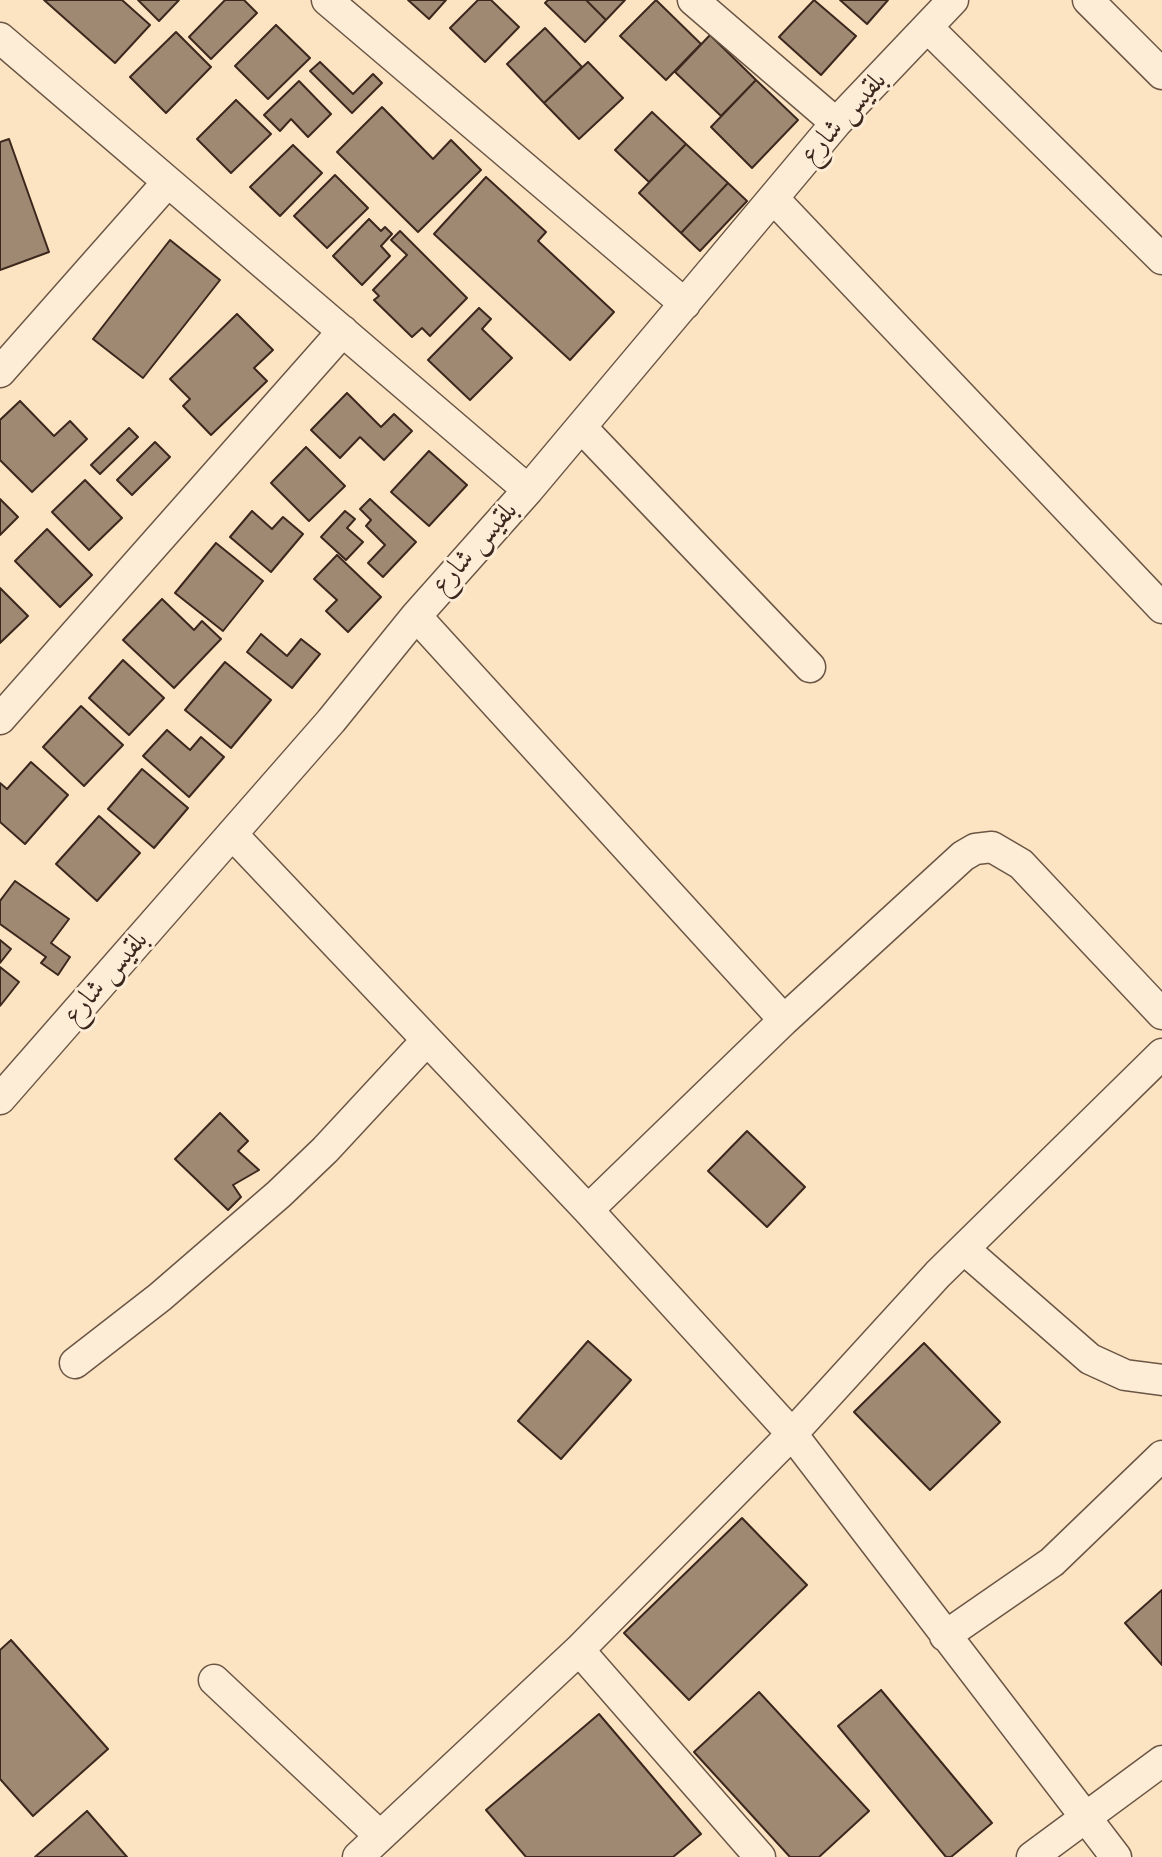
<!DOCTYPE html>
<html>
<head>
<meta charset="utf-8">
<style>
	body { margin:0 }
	canvas { display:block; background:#fce3c1 }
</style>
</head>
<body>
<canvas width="1162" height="1857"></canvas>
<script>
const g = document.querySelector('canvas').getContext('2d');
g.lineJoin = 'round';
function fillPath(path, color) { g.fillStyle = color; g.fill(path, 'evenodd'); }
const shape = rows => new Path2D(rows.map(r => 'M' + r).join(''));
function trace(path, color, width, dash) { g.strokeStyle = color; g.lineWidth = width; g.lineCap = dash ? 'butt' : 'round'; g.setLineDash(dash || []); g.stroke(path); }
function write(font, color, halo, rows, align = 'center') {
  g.font = font + ' "Gentium Book Plus",Amiri,serif'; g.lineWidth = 6; g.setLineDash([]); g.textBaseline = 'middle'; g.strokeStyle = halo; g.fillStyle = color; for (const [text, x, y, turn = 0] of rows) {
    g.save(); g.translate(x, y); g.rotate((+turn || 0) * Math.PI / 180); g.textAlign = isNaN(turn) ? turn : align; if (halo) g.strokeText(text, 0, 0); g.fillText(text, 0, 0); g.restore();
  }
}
const building = shape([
	[44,0,122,0,150,25,115,63,44,0],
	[138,0,179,0,159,21,138,0],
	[225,0,244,0,257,13,211,59,189,37,225,0],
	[408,0,446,0,429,19,408,0],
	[478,0,491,0,519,27,485,62,450,28,478,0],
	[548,0,586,0,606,20,585,42,545,3,548,0],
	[586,0,625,0,606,20,586,0],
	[656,0,701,44,666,80,620,36,656,0],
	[814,0,856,36,821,75,779,37,814,0],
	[840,0,888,0,867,24,840,0],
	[276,25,310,58,268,99,235,66,276,25],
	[545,28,582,67,544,103,507,64,545,28],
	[176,32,211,67,166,113,130,77,176,32],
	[710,35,756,80,721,116,675,72,710,35],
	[320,62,353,94,373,74,382,83,352,113,310,71,320,62],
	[588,62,623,98,579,139,544,103,588,62],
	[756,80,798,120,752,168,711,127,756,80],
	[299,81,331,114,308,137,291,119,280,131,264,115,299,81],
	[236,100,271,134,231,173,197,139,236,100],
	[382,107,433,159,451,140,481,170,418,232,337,152,382,107],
	[652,112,686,144,649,182,615,150,652,112],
	[9,139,49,252,0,270,0,142,9,139],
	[686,144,728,183,681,233,639,193,686,144],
	[293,145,322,173,280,216,250,187,293,145],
	[335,175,368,208,327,248,294,216,335,175],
	[486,177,546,232,538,241,614,312,570,360,434,234,486,177],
	[728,183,747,201,700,251,681,233,728,183],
	[369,219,381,231,385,227,392,234,381,246,390,256,362,285,333,256,369,219],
	[400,231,467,298,430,336,422,328,412,337,374,300,379,296,373,290,407,255,391,240,400,231],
	[170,240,220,280,143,378,93,339,170,240],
	[479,308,491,319,482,329,512,358,470,400,428,360,479,308],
	[237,314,273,350,254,368,267,381,211,435,183,406,190,399,170,379,237,314],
	[347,393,381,427,394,414,412,431,384,460,360,437,340,458,311,430,347,393],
	[20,401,54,436,70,421,87,439,32,492,0,460,0,420,20,401],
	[129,428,138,437,100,474,91,465,129,428],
	[155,442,170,457,132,495,117,480,155,442],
	[306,447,345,486,309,521,271,483,306,447],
	[429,451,467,485,429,526,391,492,429,451],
	[85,480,122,518,89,550,52,512,85,480],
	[0,499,18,517,0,535,0,499],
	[370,499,416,542,383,577,368,563,385,545,366,526,371,520,360,509,370,499],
	[252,511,272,529,283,517,303,534,271,572,230,537,252,511],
	[345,511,355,519,347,528,363,542,346,560,321,537,345,511],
	[47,529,92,575,60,607,15,561,47,529],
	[216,543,263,581,223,631,175,593,216,543],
	[337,555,381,597,348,632,326,611,337,600,314,579,337,555],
	[0,588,28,616,0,643,0,588],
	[162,599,194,630,202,621,221,639,174,688,123,640,162,599],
	[261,634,287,656,301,639,320,654,292,688,247,652,261,634],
	[123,660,164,698,129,735,89,698,123,660],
	[225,662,271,700,231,748,185,710,225,662],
	[81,706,123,745,84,786,43,747,81,706],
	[167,730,190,750,201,737,224,757,189,797,143,756,167,730],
	[31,762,68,795,25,844,0,822,0,783,7,789,31,762],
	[142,769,188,808,154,848,108,809,142,769],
	[99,816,140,853,97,901,56,864,99,816],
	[15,881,69,919,51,943,70,957,58,975,41,963,46,957,0,924,0,901,15,881],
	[0,940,11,949,0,963,0,940],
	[0,967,19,982,0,1006,0,967],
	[220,1113,248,1141,238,1151,259,1170,233,1185,241,1197,228,1210,175,1159,220,1113],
	[747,1131,805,1187,767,1227,708,1171,747,1131],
	[588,1341,631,1380,561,1459,518,1421,588,1341],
	[924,1343,1000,1422,930,1490,854,1412,924,1343],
	[742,1518,807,1585,689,1700,624,1633,742,1518],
	[1162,1590,1162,1665,1125,1623,1162,1590],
	[11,1640,108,1749,33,1816,0,1779,0,1650,11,1640],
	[881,1690,992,1823,951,1857,946,1857,838,1726,881,1690],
	[759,1692,869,1811,819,1857,790,1857,694,1752,759,1692],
	[599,1714,701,1834,673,1857,526,1857,486,1810,599,1714],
	[87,1811,127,1857,35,1857,87,1811]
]);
const minor = shape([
	[327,0,685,304],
	[693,0,836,123],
	[1088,0,1162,74],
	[928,28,1162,259],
	[0,38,528,490],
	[774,199,1162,608],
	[0,372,166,184],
	[581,427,810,667],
	[416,616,784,1020],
	[0,719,343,331],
	[232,834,588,1210,792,1434,1116,1857],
	[0,1099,331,721,416,616,528,490,836,123,953,0],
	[588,1210,784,1020,963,856,975,849,992,847,1021,864,1162,1014],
	[964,1249,1090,1359,1125,1375,1162,1380],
	[75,1363,160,1297,279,1194,325,1150,427,1040],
	[945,1636,1052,1562,1162,1456],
	[579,1650,760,1857],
	[214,1680,380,1836],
	[358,1857,579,1650,792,1434,938,1274,1162,1054],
	[1032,1857,1162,1761]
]);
const streetNames = [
	["بلقيس شارع",844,118,-48],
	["بلقيس شارع",475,548,-48],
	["بلقيس شارع",106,978,-49]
];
fillPath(building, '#9f8972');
trace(building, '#3b271d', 2);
trace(minor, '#6b5646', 33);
trace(minor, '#fdedd7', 30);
write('28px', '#3b271d', '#fdedd7', streetNames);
</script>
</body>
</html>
